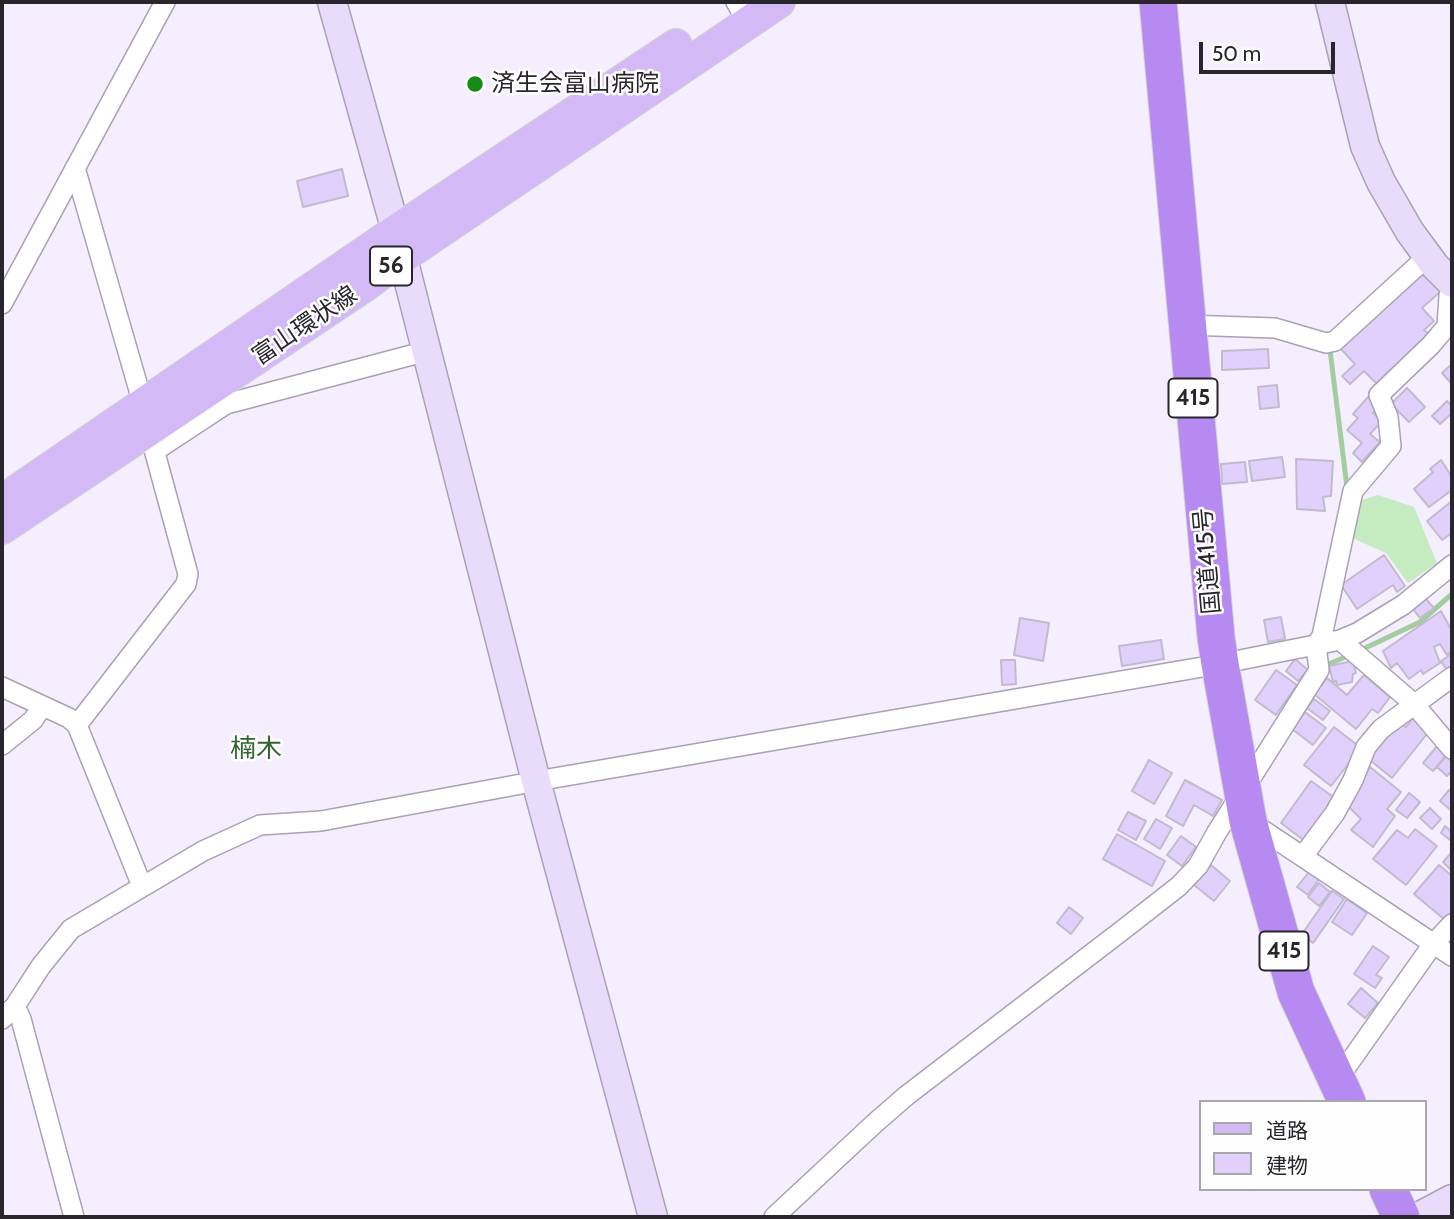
<!DOCTYPE html>
<html>
<head>
<meta charset="utf-8">
<style>
	body { margin:0 }
	#map { position:relative; width:1454px; height:1219px; overflow:hidden; background:#f4eefe; font-family:Cabin,"Noto Sans JP",sans-serif }
	canvas { display:block }
	.frame { position:absolute; inset:0; border:4px solid #28252d; pointer-events:none }
	.legend { position:absolute; left:1199px; top:1100px; width:228px; height:91px; box-sizing:border-box; background:#fefefe; border:2px solid #a8a7aa; margin:0; padding:9px 12px; list-style:none; font-size:21px; color:#28252d }
	.legend li { display:flex; align-items:center; gap:14px; height:35px }
	.legend b { width:35px; border:2px solid #a8a7aa }
	.scale { position:absolute; left:1199px; top:42px; width:136px; height:32px; box-sizing:border-box; border:4px solid #28252d; border-top:0; padding-left:9px; font-size:21px; line-height:24px; white-space:nowrap; color:#28252d; -webkit-text-stroke:5px #fefefe; paint-order:stroke }
</style>
</head>
<body>
<div id="map">
<canvas width="1454" height="1219"></canvas>
<div class="frame"></div>
<ul class="legend">
<li><b style="height:9px;background:#d3b9f6"></b>道路</li>
<li><b style="height:19px;background:#e1d0fc"></b>建物</li>
</ul>
<div class="scale">50 m</div>
</div>
<script>
const g = document.querySelector('canvas').getContext('2d');
g.lineJoin = 'round';
function fillPath(path, color) { g.fillStyle = color; g.fill(path, 'evenodd'); }
const shape = rows => new Path2D(rows.map(r => 'M' + r).join(''));
function trace(path, color, width, dash) { g.strokeStyle = color; g.lineWidth = width; g.lineCap = dash ? 'butt' : 'round'; g.setLineDash(dash || []); g.stroke(path); }
function write(font, color, halo, rows, align = 'center') {
  g.font = font + ' Cabin,"Noto Sans JP",sans-serif'; g.lineWidth = 5; g.setLineDash([]); g.textBaseline = 'middle'; g.strokeStyle = halo; g.fillStyle = color; for (const [text, x, y, turn = 0] of rows) {
    g.save(); g.translate(x, y); g.rotate((+turn || 0) * Math.PI / 180); g.textAlign = isNaN(turn) ? turn : align; if (halo) g.strokeText(text, 0, 0); g.fillText(text, 0, 0); g.restore();
  }
}
const green = shape([
	[1378,495,1414,507,1437,563,1408,583,1386,553,1348,536,1353,503]
]);
const stream = shape([
	[1330,350,1347,487],
	[1359,651,1420,622,1452,594],
	[1324,666,1350,655]
]);
const building = shape([
	[342,169,348,196,303,207,297,181,342,169],
	[1423,271,1441,291,1422,308,1434,321,1424,330,1431,336,1378,385,1364,371,1350,384,1342,376,1355,364,1340,348,1423,271],
	[1268,349,1269,368,1222,370,1222,351,1268,349],
	[1452,364,1452,380,1450,382,1442,373,1452,364],
	[1277,385,1279,407,1260,409,1258,387,1277,385],
	[1407,388,1425,407,1409,422,1391,404,1407,388],
	[1369,396,1380,405,1373,413,1382,421,1370,434,1380,442,1362,462,1353,453,1362,443,1347,430,1358,418,1353,414,1369,396],
	[1447,401,1452,406,1452,413,1440,424,1432,416,1447,401],
	[1282,457,1285,477,1252,481,1249,461,1282,457],
	[1296,459,1333,461,1331,496,1323,497,1325,511,1297,509,1296,459],
	[1441,460,1452,477,1452,490,1429,507,1414,489,1433,472,1430,469,1441,460],
	[1245,462,1247,482,1222,484,1221,464,1245,462],
	[1452,501,1452,533,1442,540,1427,521,1452,501],
	[1384,555,1405,586,1397,592,1393,585,1357,609,1341,585,1384,555],
	[1425,598,1434,608,1420,618,1412,608,1425,598],
	[1441,611,1452,631,1452,651,1447,655,1440,644,1434,647,1440,663,1423,674,1421,670,1409,679,1397,663,1391,668,1383,651,1441,611],
	[1281,617,1285,639,1268,642,1264,620,1281,617],
	[1020,618,1049,623,1043,661,1014,655,1020,618],
	[1161,640,1164,659,1122,666,1119,646,1161,640],
	[1452,654,1452,667,1447,670,1441,661,1452,654],
	[1295,659,1308,670,1298,681,1286,671,1295,659],
	[1001,660,1015,660,1016,684,1002,685,1001,660],
	[1353,661,1356,673,1353,674,1352,682,1337,685,1336,681,1333,682,1329,666,1353,661],
	[1276,670,1297,685,1276,715,1255,700,1276,670],
	[1364,675,1390,697,1378,713,1372,709,1356,729,1314,694,1327,678,1347,695,1364,675],
	[1314,699,1330,711,1323,720,1307,708,1314,699],
	[1305,712,1326,728,1313,745,1292,729,1305,712],
	[1414,717,1430,730,1392,778,1366,757,1396,720,1406,727,1414,717],
	[1334,727,1361,748,1331,786,1304,765,1334,727],
	[1438,745,1448,753,1433,771,1423,763,1438,745],
	[1446,756,1452,762,1452,771,1447,776,1437,767,1446,756],
	[1149,760,1172,773,1154,804,1132,791,1149,760],
	[1370,767,1401,792,1387,809,1395,816,1373,847,1351,830,1361,819,1346,804,1370,767],
	[1185,780,1222,800,1213,816,1194,805,1183,826,1166,816,1185,780],
	[1311,781,1336,799,1306,842,1281,823,1311,781],
	[1449,790,1452,793,1452,811,1440,801,1449,790],
	[1409,793,1420,802,1407,818,1396,810,1409,793],
	[1430,808,1441,819,1432,829,1420,818,1430,808],
	[1128,812,1146,821,1136,840,1118,830,1128,812],
	[1156,819,1172,828,1160,849,1144,839,1156,819],
	[1445,826,1452,832,1450,840,1441,833,1445,826],
	[1415,829,1437,846,1406,885,1373,859,1397,830,1408,838,1415,829],
	[1117,834,1165,861,1152,886,1103,859,1117,834],
	[1181,836,1196,847,1182,866,1167,855,1181,836],
	[1452,852,1452,871,1443,862,1452,852],
	[1211,865,1230,881,1214,901,1194,885,1211,865],
	[1439,865,1452,876,1452,911,1445,920,1414,894,1439,865],
	[1309,872,1319,879,1308,895,1297,887,1309,872],
	[1319,883,1330,892,1319,906,1308,897,1319,883],
	[1332,891,1344,899,1313,943,1302,934,1332,891],
	[1347,899,1367,913,1352,935,1332,922,1347,899],
	[1069,907,1083,918,1071,934,1057,923,1069,907],
	[1373,946,1389,957,1376,975,1382,978,1375,988,1354,974,1373,946],
	[1361,988,1378,1003,1365,1018,1348,1004,1361,988]
]);
const street = shape([
	[736,2,747,22],
	[75,168,143,404],
	[2,304,165,2],
	[1186,325,1275,328,1326,343,1335,341,1428,256],
	[156,450,226,404,427,351],
	[1340,640,1413,703,1452,749],
	[2,687,69,718,77,725,142,886],
	[77,725,186,584,188,574,149,431],
	[2,745,33,720,42,707],
	[1249,821,1452,956],
	[1303,856,1335,813,1353,780,1366,747,1381,729,1452,677],
	[15,1006,21,1019,74,1217],
	[2,1019,15,1006,41,966,71,929,203,851,260,825,321,821,554,778,1220,664,1340,640,1357,633,1403,605,1452,565],
	[1337,1080,1433,944,1452,924],
	[774,1217,875,1123,906,1096,1124,929,1179,886,1198,866,1217,832,1319,670,1316,645,1322,636,1353,491,1391,446,1388,417,1379,395,1431,345,1447,326,1449,296,1452,291]
]);
const secondary = shape([
	[332,2,396,231,536,781,653,1217],
	[1330,2,1365,146,1381,182,1410,232,1435,266,1452,283],
	[1418,1217,1452,1199]
]);
const primary = shape([
	[2,501,396,231,676,45],
	[2,528,367,284,401,258,779,2]
]);
const highway = shape([
	[1158,2,1216,637,1220,664,1248,821,1296,992,1347,1102],
	[1388,1189,1401,1217]
]);
const markers = [
	[475,84,9,"#148c15"]
];
const shields = [
	[391,266,42],
	[1193,398,49],
	[1284,951,49]
];
const shieldNames = [
	["56",391,266],
	["415",1193,398],
	["415",1284,951]
];
const poiNames = [
	["済生会富山病院",491,84]
];
const streetNames = [
	["富山環状線",305,326,-34],
	["国道415号",1208,561,-95]
];
const neighbourhoodNames = [
	["楠木",256,749]
];
fillPath(green, '#c5ecc1');
trace(stream, '#a3cd9f', 5);
fillPath(building, '#e1d0fc');
trace(building, '#c2bace', 2);
trace(street, '#a9a1b5', 22);
trace(secondary, '#a9a1b5', 31);
trace(primary, '#d4d3d5', 34);
trace(highway, '#d4d3d5', 39);
trace(street, '#fff', 19);
trace(secondary, '#e9dcfa', 28);
trace(primary, '#d3b9f6', 32);
trace(highway, '#b68af0', 37);
for (const [x, y, r, color] of markers) { const dot = new Path2D(); dot.arc(x, y, r, 0, 2 * Math.PI); g.fillStyle = color; g.fill(dot); trace(dot, '#fefefe', 2.5); }
for (const [x, y, w] of shields) { const box = new Path2D(); box.roundRect(x - w / 2, y - 19.5, w, 39, 5); g.fillStyle = '#fefefe'; g.fill(box); trace(box, '#28252d', 2); }
write('bold 23px', '#28252d', null, shieldNames);
write('24px', '#28252d', '#fefefe', poiNames, 'left');
write('24px', '#28252d', '#fefefe', streetNames);
write('26px', '#32652f', '#fefefe', neighbourhoodNames);
</script>
</body>
</html>
